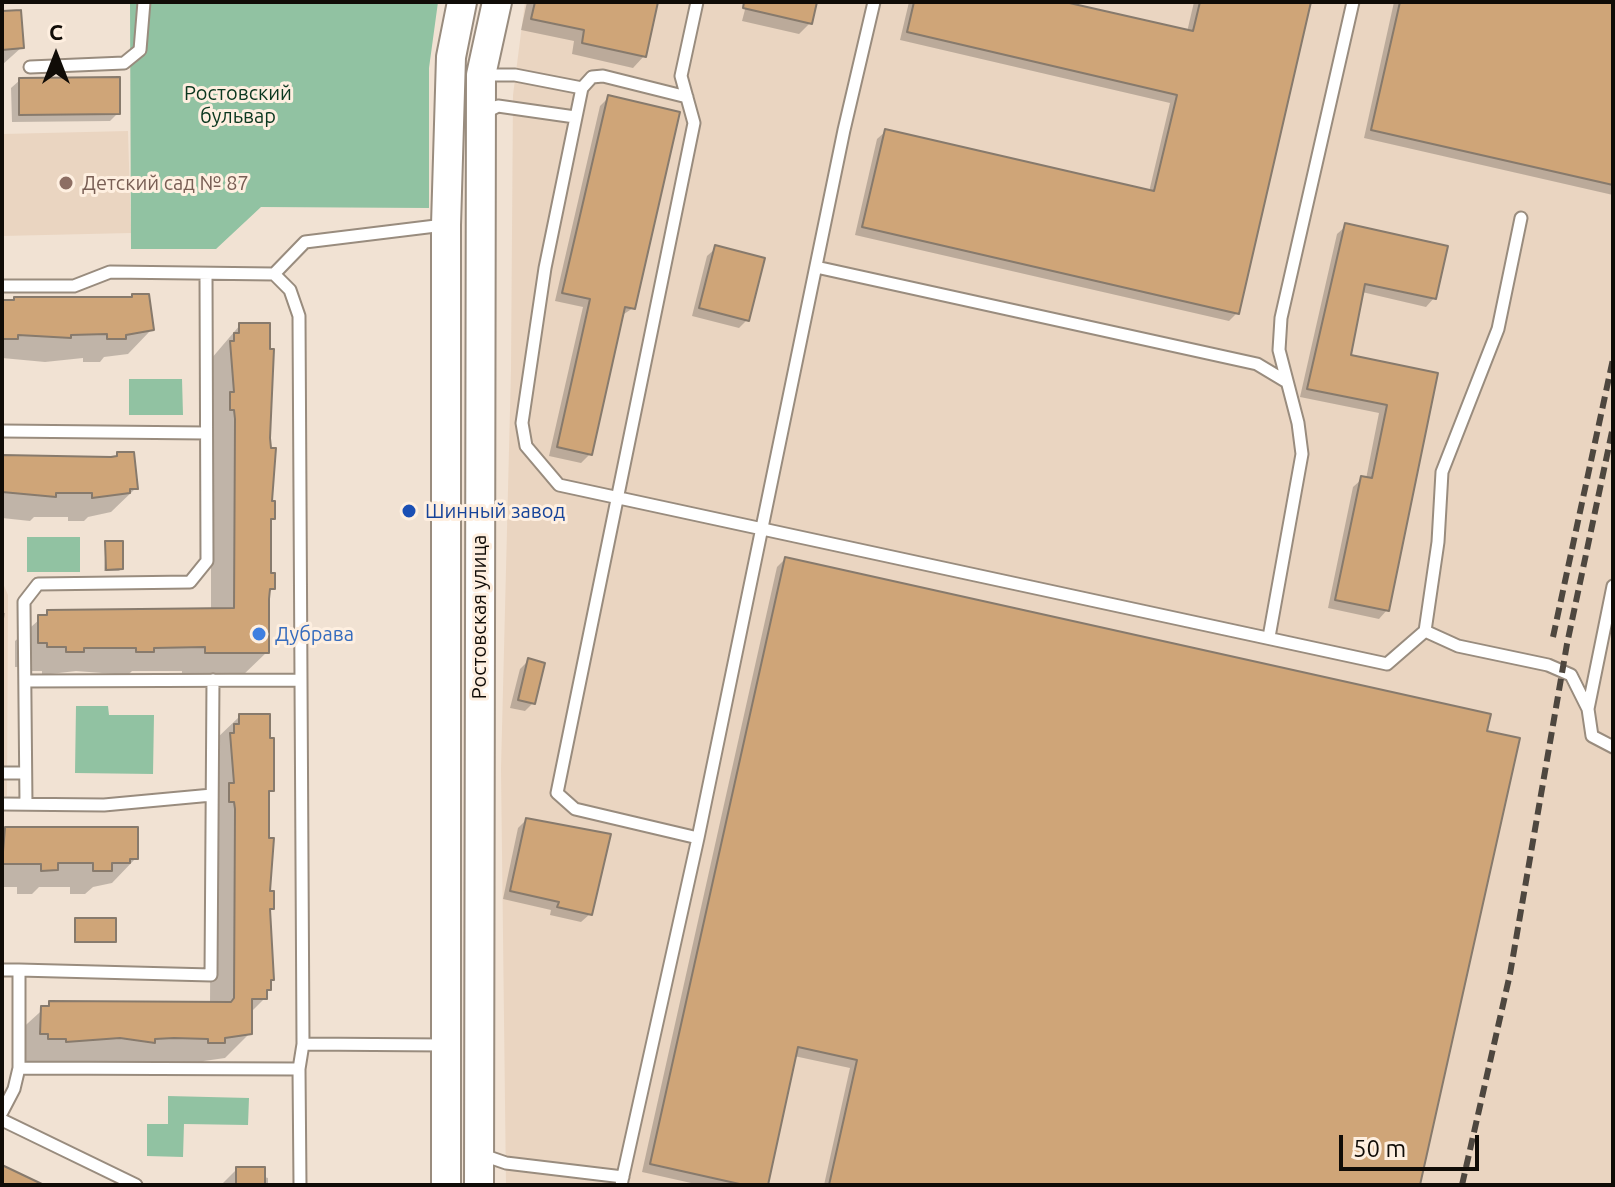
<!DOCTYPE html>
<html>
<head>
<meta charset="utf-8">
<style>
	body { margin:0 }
	#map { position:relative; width:1615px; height:1187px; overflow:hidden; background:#f1e2d3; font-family:Ubuntu,sans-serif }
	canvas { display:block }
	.frame { position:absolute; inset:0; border:4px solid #100c07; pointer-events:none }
	.north { position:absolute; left:16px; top:16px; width:80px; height:80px; -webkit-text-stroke:6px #feefe0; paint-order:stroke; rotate:0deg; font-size:22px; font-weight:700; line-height:32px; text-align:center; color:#100c07 }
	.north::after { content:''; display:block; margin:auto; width:28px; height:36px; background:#100c07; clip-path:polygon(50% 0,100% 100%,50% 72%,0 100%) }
	.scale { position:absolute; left:1339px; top:1135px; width:140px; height:36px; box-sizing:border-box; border:4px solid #100c07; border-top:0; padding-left:10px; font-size:24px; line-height:28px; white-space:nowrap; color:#100c07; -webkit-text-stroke:6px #feefe0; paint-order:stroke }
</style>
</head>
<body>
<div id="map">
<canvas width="1615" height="1187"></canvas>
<div class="frame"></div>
<div class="north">С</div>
<div class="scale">50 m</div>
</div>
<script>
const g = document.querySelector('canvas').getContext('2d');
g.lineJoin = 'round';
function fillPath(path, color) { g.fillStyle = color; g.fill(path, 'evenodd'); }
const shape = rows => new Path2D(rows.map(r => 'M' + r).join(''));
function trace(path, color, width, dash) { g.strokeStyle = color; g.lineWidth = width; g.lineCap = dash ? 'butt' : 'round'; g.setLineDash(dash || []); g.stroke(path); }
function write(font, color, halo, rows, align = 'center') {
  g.font = font + ' Ubuntu,sans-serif'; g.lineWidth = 6; g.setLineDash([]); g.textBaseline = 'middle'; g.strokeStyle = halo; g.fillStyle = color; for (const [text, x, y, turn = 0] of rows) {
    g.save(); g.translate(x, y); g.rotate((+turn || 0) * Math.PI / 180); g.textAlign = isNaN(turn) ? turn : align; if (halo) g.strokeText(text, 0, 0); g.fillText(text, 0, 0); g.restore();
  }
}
const built = shape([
	[525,2,1613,2,1613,1185,506,1185,501,769,511,370,513,95],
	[128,131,131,233,2,236,2,134],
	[2,581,8,595,7,796,2,796]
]);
const green = shape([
	[130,2,438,2,429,68,429,208,261,207,216,249,131,249],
	[129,379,182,379,183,415,129,415],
	[27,537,80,537,80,572,27,572],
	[76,706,108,706,109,715,154,715,153,774,75,773],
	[168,1096,249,1098,248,1125,184,1124,183,1157,147,1156,147,1124,168,1124]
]);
const shadow = shape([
	[527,2,649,2,644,56,633,68,572,54,574,41,521,30],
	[747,2,815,2,810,23,799,34,742,21],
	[909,2,1056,2,1187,32,1194,2,1309,2,1237,313,1229,321,855,235,877,139,886,131,1149,192,1170,103,900,40],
	[1394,2,1613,2,1613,195,1364,138],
	[2,13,22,47,2,65],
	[20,80,118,113,110,121,12,122,11,88],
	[609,97,633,308,621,316,590,454,581,463,549,456,583,307,555,301,600,106],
	[1346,226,1434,298,1426,307,1362,292,1348,357,1435,375,1387,610,1379,619,1328,608,1353,487,1362,479,1366,479,1379,413,1300,397,1337,234],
	[716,248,747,320,739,328,692,316,707,256],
	[132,296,147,315,152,315,152,329,128,354,104,357,100,362,83,362,83,358,45,362,2,358,2,299,123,299],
	[240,325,268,438,271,468,273,518,269,522,269,575,273,588,268,594,267,652,242,676,182,676,182,671,132,671,128,675,76,671,42,675,42,671,23,671,23,667,15,667,15,641,48,612,211,610,211,359],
	[118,454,136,488,111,512,88,517,84,521,68,521,68,517,34,517,30,521,2,518,2,457,114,459],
	[106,543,121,569,119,571,104,571],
	[785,559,1418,1185,824,1185,850,1068,794,1056,766,1185,700,1185,642,1172,777,567],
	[2,613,5,613,2,630],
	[529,660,533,703,525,711,510,708,520,669],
	[240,716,272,790,267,795,272,979,265,998,250,1013,250,1033,225,1058,204,1061,198,1067,185,1066,185,1062,134,1062,129,1067,62,1062,58,1066,25,1062,25,1058,17,1058,17,1033,50,1003,210,1003,211,835,210,825,206,825,206,810,211,805,211,774,207,774,207,759,215,740],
	[526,820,590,914,581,922,550,915,551,910,503,899,518,828],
	[2,829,136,829,136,858,112,883,93,887,85,894,70,894,70,887,39,887,32,894,17,894,17,887,2,887],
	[76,920,114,941,74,943],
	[237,1169,268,1178,268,1185,221,1185]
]);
const building = shape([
	[535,2,658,2,646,57,582,43,584,30,531,19,535,2],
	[744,2,817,2,812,24,743,8,744,2],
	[914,2,1065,2,1193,31,1200,2,1311,2,1239,314,862,227,885,129,1154,191,1177,95,907,32,914,2],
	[1400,2,1613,2,1613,185,1371,130,1400,2],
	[21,10,24,48,2,50,2,11,21,10],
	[120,77,120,114,19,115,19,78,120,77],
	[608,95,680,112,635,309,625,307,592,455,557,447,590,299,562,293,608,95],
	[1345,223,1448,246,1436,299,1365,284,1351,355,1438,373,1389,611,1335,600,1361,476,1372,478,1387,405,1307,389,1345,223],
	[715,245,765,258,749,321,699,308,715,245],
	[132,294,149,294,154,330,126,335,126,339,107,339,107,334,71,335,71,338,18,335,18,339,2,339,2,300,14,300,14,297,132,297,132,294],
	[239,323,270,323,270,349,274,349,270,438,271,448,276,448,272,501,275,501,275,519,271,519,271,573,275,573,275,589,270,589,269,599,269,653,205,653,205,647,154,648,154,652,136,652,136,648,84,648,84,652,66,652,66,647,47,647,47,643,38,643,38,615,47,615,47,610,234,608,235,419,234,410,230,410,230,392,234,392,230,341,234,341,234,333,239,333,239,323],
	[117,452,134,452,138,489,130,489,130,493,92,498,92,493,56,493,56,497,2,492,2,455,111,457,117,456,117,452],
	[105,541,123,541,123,569,106,570,105,541],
	[785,557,1491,714,1487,731,1520,738,1420,1185,829,1185,857,1060,798,1047,768,1185,744,1185,650,1164,785,557],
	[528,658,545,663,535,704,518,700,528,658],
	[239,714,270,714,270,738,274,738,274,791,269,791,269,838,274,838,270,891,274,891,274,909,270,909,274,980,271,980,271,990,267,990,267,999,252,999,252,1034,225,1038,225,1043,208,1043,208,1039,174,1038,155,1039,155,1043,120,1038,66,1042,66,1039,48,1039,48,1034,40,1034,41,1006,49,1006,49,1001,231,1002,234,998,235,809,234,802,229,802,229,783,234,783,230,733,234,733,234,724,239,724,239,714],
	[526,818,611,834,592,915,557,907,559,902,510,891,526,818],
	[5,827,138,827,138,859,130,859,130,863,112,863,112,871,93,871,93,863,58,863,58,870,41,871,41,864,2,864,5,827],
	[75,918,116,918,116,942,75,942,75,918],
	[2,1165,44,1185,2,1185,2,1165],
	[236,1167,265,1167,265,1185,236,1185,236,1167]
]);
const service = shape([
	[697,2,681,76,694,123,557,793,575,809,698,838],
	[30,67,124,63,140,50,144,2],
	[482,75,515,75,582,88],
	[687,97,603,76,592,77,582,88,545,268,522,423,526,446,559,485,1387,664,1425,631,1438,542,1442,472,1498,329,1521,218],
	[482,114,498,106,575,117],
	[816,267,1257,364,1287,382],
	[274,274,290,290,299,316,303,1044],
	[2,286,74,286,110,272,274,274,305,242,444,225],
	[2,431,206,433],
	[1613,586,1588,709,1592,736,1613,747],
	[1425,631,1458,646,1548,665,1571,675,1588,709],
	[1269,637,1302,454,1298,423,1279,350,1281,318,1353,2],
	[213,680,211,975,19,970,19,1068,299,1069],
	[25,681,299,680],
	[2,773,25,773],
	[2,804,104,805,212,795],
	[26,804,24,602,38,584,190,582,207,561,206,274],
	[2,970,19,970],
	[2,1112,14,1089,19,1068],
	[2,1120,136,1185],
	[480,1154,506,1163,623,1177],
	[300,1185,299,1069,303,1044,445,1045],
	[621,1185,698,838,844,130,874,2]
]);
const tertiary = shape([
	[446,1185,446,225,451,57,462,2],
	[479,1185,481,75,497,2]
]);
const rail = shape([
	[1553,637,1613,359],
	[1462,1185,1510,974,1567,644,1613,427]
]);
const markers = [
	[66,183,8,"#8d6e63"],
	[409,511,8,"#1a4fb4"],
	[259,634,8,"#3f7fe0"]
];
const parkNames = [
	["Ростовский",238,93],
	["бульвар",238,116]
];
const educationNames = [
	["Детский сад № 87",82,183]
];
const transitNames = [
	["Шинный завод",425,511]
];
const streetNames = [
	["Ростовская улица",479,617,-90]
];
const shopNames = [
	["Дубрава",275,634]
];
fillPath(built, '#ead5c1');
fillPath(green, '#91c2a2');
fillPath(shadow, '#0003');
fillPath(building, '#cfa578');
trace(building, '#877a6c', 2);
trace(service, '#998c7e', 15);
trace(tertiary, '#998c7e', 32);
trace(service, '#fff', 11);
trace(tertiary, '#fff', 28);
trace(rail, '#4e473f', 6, [12, 6]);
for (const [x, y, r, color] of markers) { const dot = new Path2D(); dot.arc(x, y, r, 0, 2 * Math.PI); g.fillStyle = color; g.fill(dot); trace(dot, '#feefe0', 3); }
write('20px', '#0a371f', '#feefe0', parkNames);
write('20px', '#785e54', '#feefe0', educationNames, 'left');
write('20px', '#164399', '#feefe0', transitNames, 'left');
write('20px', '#100c07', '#feefe0', streetNames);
write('20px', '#366cbe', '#feefe0', shopNames, 'left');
</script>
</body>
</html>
